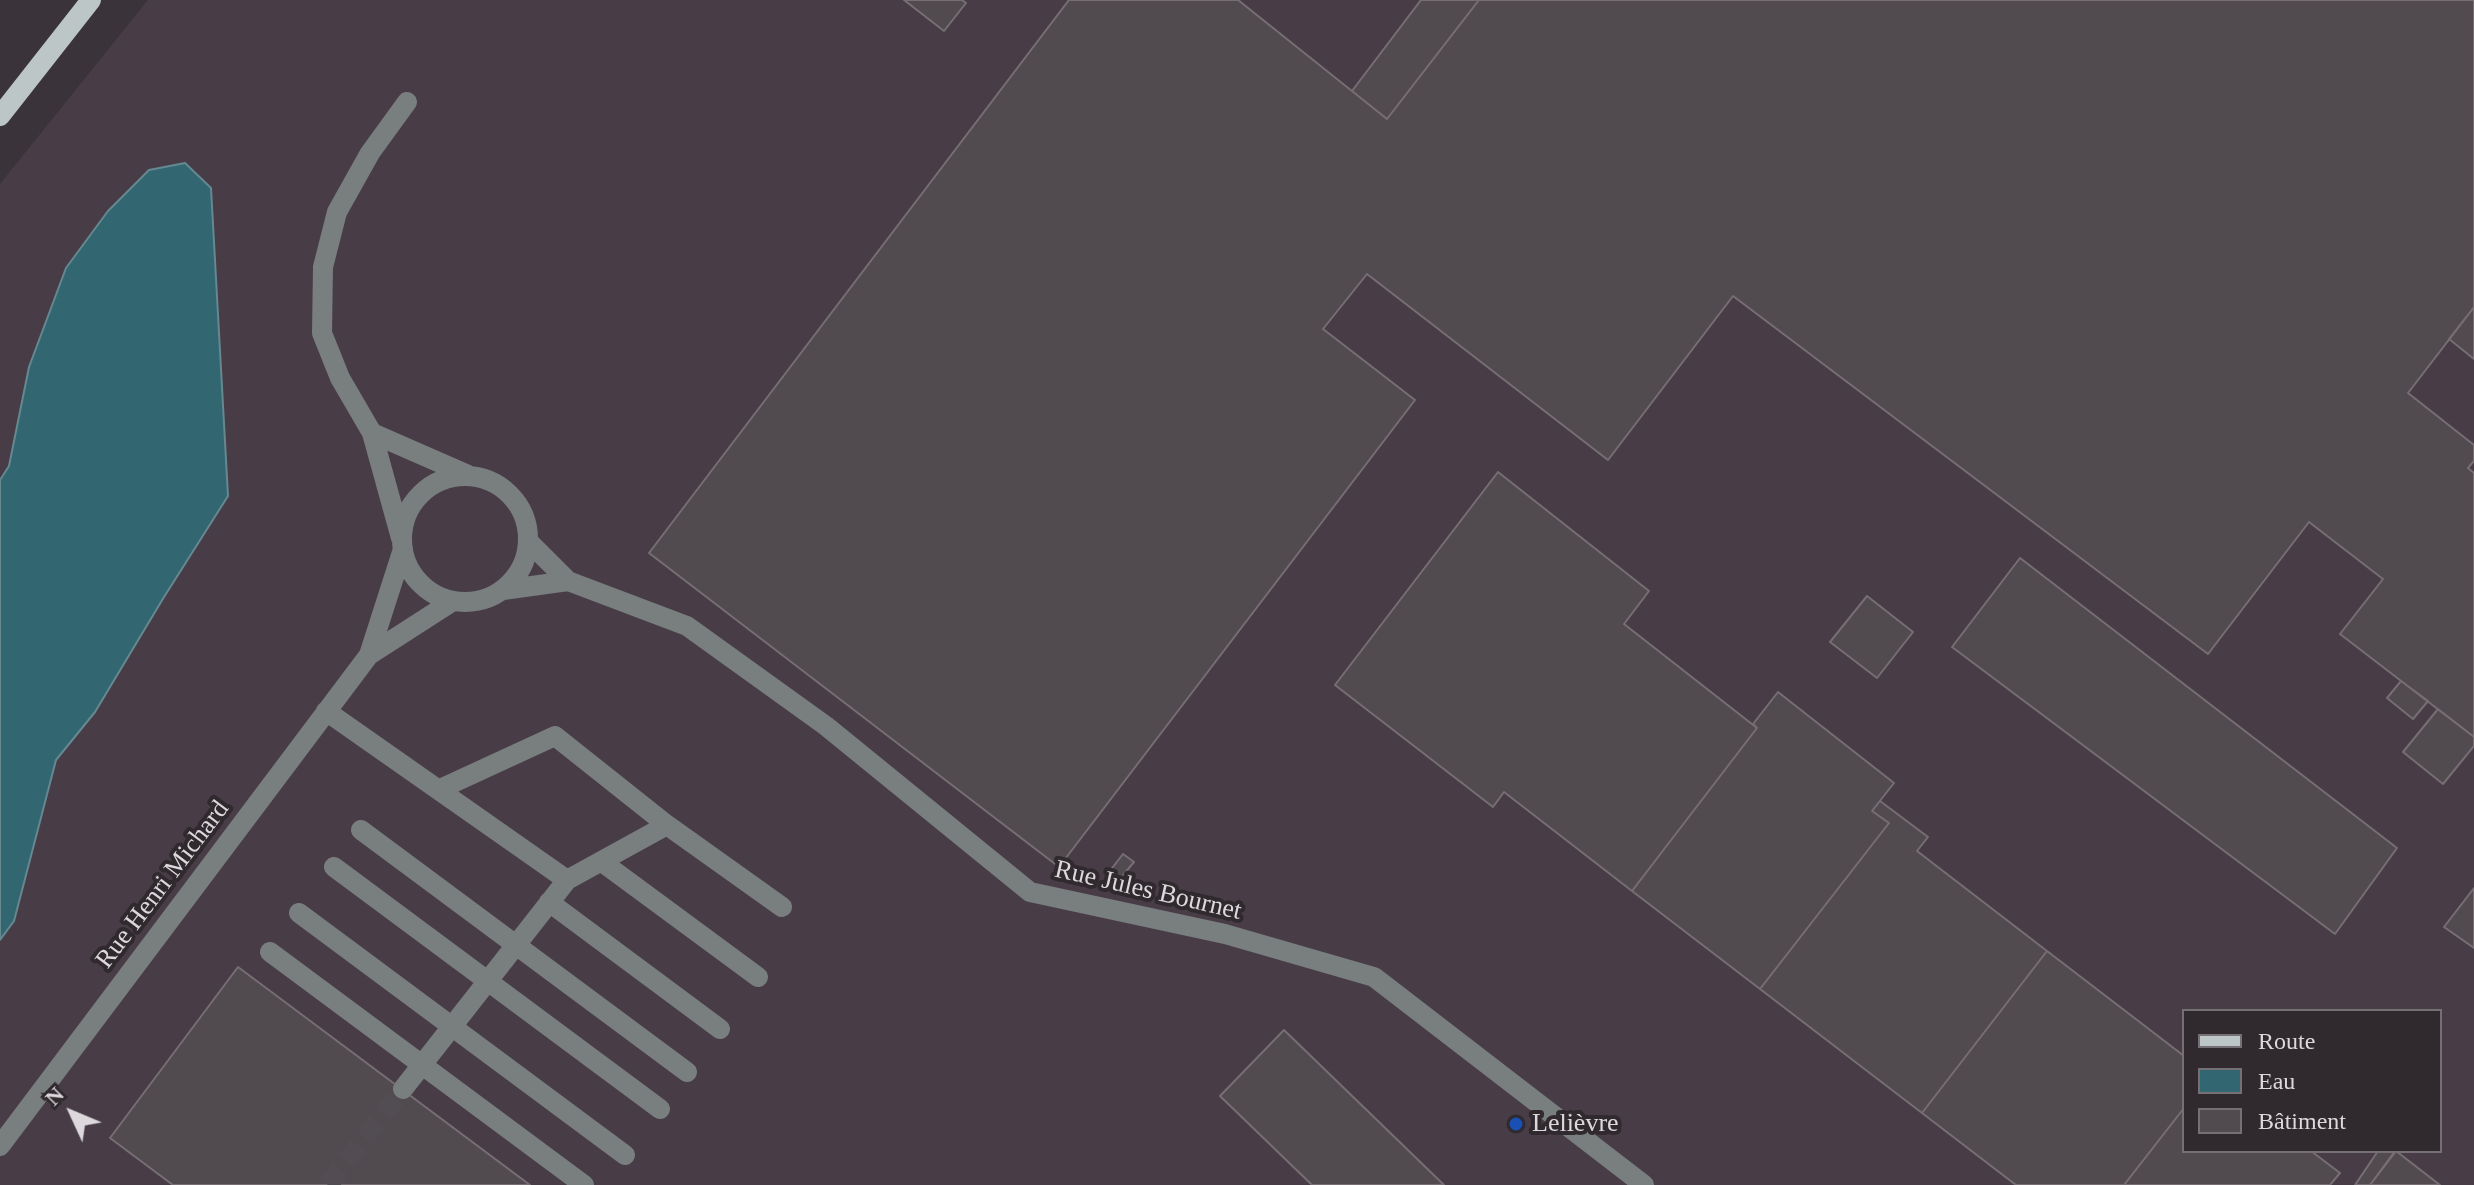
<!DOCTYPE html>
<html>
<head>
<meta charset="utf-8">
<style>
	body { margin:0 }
	#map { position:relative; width:2474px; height:1185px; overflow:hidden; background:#3a343a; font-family:"Times New Roman",serif }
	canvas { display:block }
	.legend { position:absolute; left:2182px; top:1009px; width:260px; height:144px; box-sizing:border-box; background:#302a2f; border:2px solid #757074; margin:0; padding:10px 14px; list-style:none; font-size:24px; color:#dcd8dc }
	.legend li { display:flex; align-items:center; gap:16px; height:40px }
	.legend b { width:40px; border:2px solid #757074 }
	.north { position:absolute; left:32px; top:1073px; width:80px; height:80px; -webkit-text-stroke:6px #302a2f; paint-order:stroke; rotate:314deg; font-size:22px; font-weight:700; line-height:32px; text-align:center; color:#dcd8dc }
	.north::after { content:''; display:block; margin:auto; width:28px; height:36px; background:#dcd8dc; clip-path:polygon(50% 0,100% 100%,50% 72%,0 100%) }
</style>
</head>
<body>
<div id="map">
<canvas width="2474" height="1185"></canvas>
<ul class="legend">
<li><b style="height:10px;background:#bcc6c7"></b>Route</li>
<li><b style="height:22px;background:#326671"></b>Eau</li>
<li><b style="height:22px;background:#514a4f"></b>Bâtiment</li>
</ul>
<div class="north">N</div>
</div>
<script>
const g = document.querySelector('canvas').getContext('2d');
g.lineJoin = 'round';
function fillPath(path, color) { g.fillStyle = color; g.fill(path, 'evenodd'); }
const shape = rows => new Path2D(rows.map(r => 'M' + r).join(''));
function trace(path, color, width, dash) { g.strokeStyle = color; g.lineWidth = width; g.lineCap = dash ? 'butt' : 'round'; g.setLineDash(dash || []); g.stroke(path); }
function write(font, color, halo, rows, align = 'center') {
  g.font = font + ' "Times New Roman",serif'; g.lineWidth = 8; g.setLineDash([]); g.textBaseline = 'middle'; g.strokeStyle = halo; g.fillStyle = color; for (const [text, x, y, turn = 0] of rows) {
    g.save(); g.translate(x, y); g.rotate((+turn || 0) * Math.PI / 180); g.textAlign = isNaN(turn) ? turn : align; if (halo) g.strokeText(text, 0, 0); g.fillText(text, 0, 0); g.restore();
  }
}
const built = shape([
	[148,0,2474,0,2474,1185,0,1185,0,184],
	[2184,1011,2440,1011,2440,1151,2184,1151]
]);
const water = shape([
	[185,163,211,188,228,496,164,597,95,712,56,760,14,921,0,940,0,480,9,466,29,367,66,268,108,211,149,170,185,163]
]);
const building = shape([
	[904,0,962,0,966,3,944,31,904,0],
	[1069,0,1238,0,1387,119,1479,0,2474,0,2474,307,2408,393,2474,445,2474,461,2468,468,2474,473,2474,737,2340,634,2383,579,2309,522,2208,654,1733,296,1608,460,1367,274,1323,329,1415,400,1059,867,649,553,1069,0],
	[1421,0,1479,0,1387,119,1352,91,1421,0],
	[2474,307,2474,359,2449,339,2474,307],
	[1498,472,1649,591,1624,624,1757,728,1632,891,1504,792,1493,807,1335,685,1498,472],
	[2020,558,2397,848,2335,934,1952,647,2020,558],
	[1867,596,1913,632,1877,678,1830,642,1867,596],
	[2401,681,2428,701,2413,719,2387,698,2401,681],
	[1778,692,1894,783,1872,811,1889,823,1760,989,1632,891,1757,728,1753,724,1778,692],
	[2438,709,2474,737,2474,746,2443,784,2403,752,2438,709],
	[1880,801,1928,837,1917,851,2047,951,1922,1113,1760,989,1889,823,1872,811,1880,801],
	[1123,854,1134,862,1119,880,1109,872,1123,854],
	[2474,888,2474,948,2444,927,2474,888],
	[2047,951,2184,1056,2184,1108,2124,1185,2016,1185,1922,1113,2047,951],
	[238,967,530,1185,173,1185,110,1138,238,967],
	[1284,1030,1444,1185,1312,1185,1220,1096,1284,1030],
	[2184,1108,2184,1151,2311,1151,2340,1173,2330,1185,2124,1185,2184,1108],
	[2378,1151,2395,1151,2370,1185,2355,1185,2378,1151],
	[2396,1151,2440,1185,2370,1185,2396,1151]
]);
const minorTunnel = shape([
	[328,1185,403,1089]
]);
const minor = shape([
	[372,433,468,475],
	'402 539a63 63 0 1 1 126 0a63 63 0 1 1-126 0Z',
	[401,538,372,433,340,378,322,333,323,267,337,212,370,153,407,102],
	[529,542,568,581,687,626,826,726,1030,892,1225,934,1374,977,1644,1185],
	[503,590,568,581],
	[369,655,453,601],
	[326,711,567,880,403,1089],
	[440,789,555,736,667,825],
	[361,830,687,1072],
	[602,862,758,977],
	[334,867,660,1109],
	[567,880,667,825,782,907],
	[549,902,720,1029],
	[299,913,625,1155],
	[270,952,584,1185],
	[0,1146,369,655,403,549]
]);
const major = shape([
	[0,116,91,0]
]);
const markers = [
	[1516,1124,8,"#1a4fb4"]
];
const streetNames = [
	["Rue Henri Michard",163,885,-53],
	["Rue Jules Bournet",1148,891,13]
];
const poiNames = [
	["Lelièvre",1532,1124]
];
fillPath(built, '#483d47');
fillPath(water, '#326671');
trace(water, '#658891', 2);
fillPath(building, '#514a4f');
trace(building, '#766e73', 2);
trace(minorTunnel, '#524d52', 20, [20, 10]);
trace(minor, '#797e7f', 20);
trace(major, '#bcc6c7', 20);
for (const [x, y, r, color] of markers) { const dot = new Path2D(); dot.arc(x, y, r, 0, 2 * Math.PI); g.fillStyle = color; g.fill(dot); trace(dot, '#302a2f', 3); }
write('26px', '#dcd8dc', '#302a2f', streetNames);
write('26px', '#dcd8dc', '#302a2f', poiNames, 'left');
</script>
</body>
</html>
